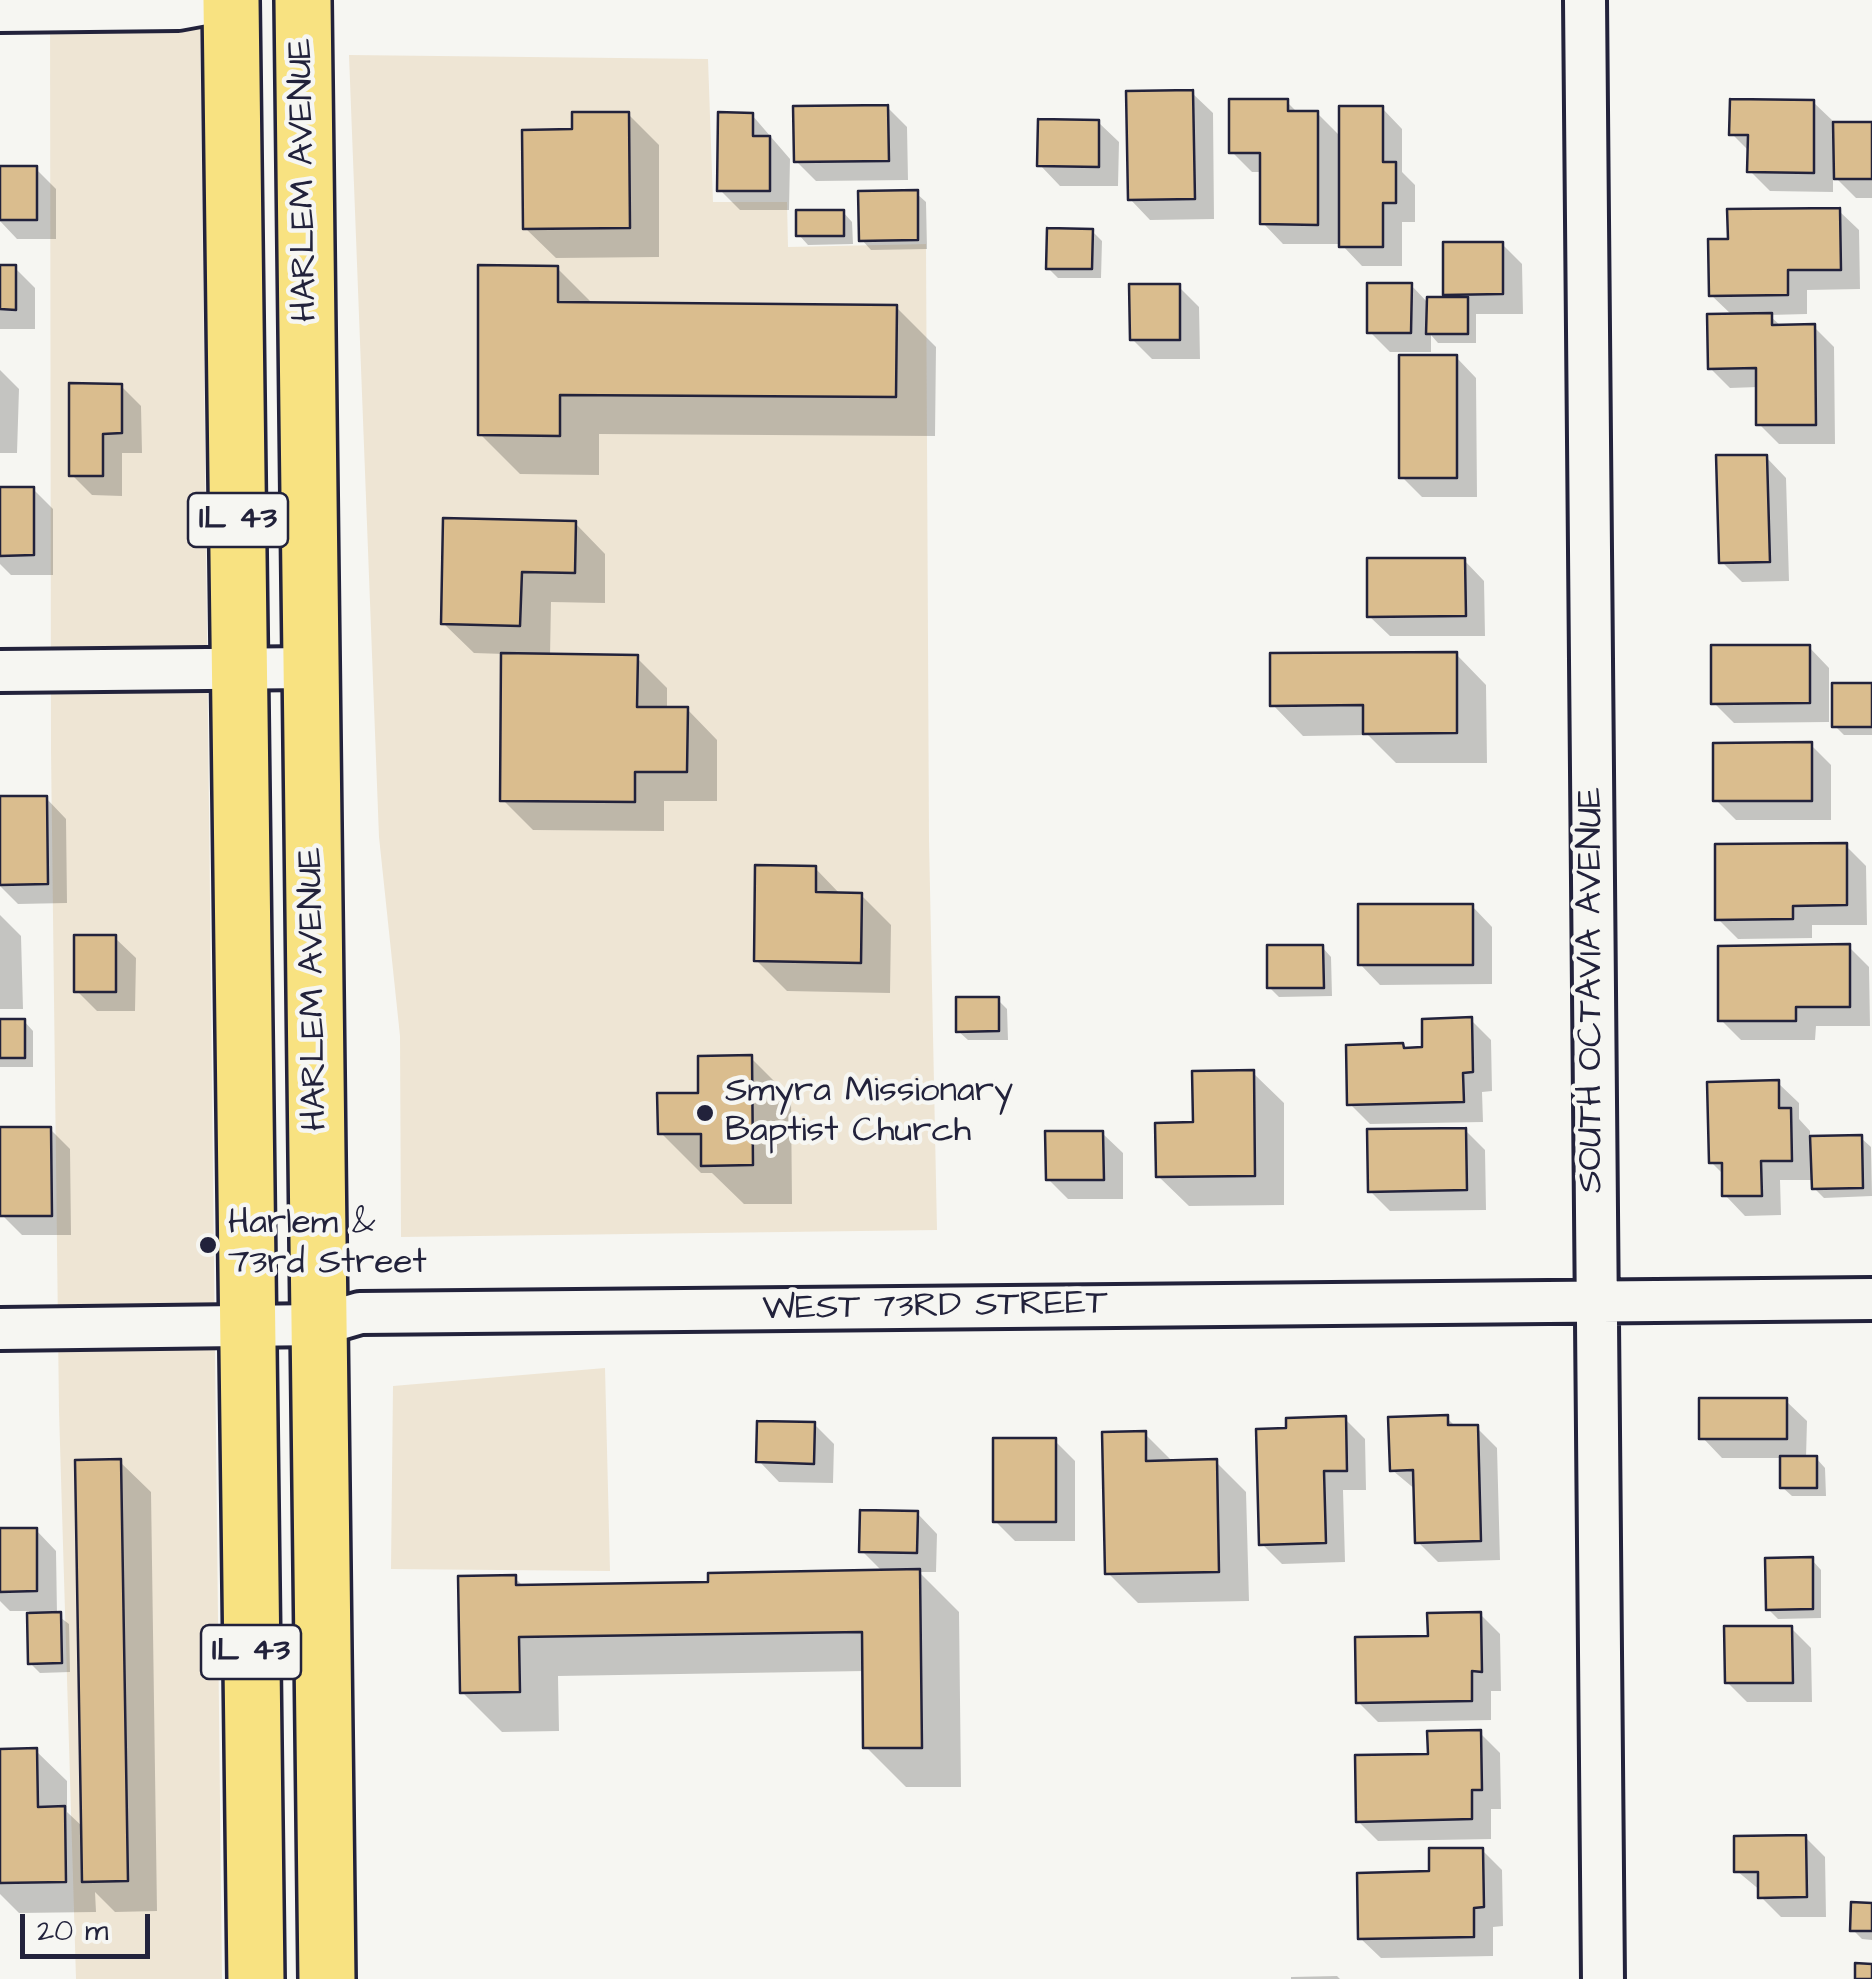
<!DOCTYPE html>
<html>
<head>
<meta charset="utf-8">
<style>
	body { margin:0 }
	#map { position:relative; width:1872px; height:1979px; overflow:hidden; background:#f6f6f2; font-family:"Architects Daughter",sans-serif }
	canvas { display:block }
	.scale { position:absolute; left:20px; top:1914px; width:130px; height:45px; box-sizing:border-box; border:5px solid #22223b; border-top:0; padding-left:12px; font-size:30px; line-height:35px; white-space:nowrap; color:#22223b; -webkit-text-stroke:8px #f6f6f2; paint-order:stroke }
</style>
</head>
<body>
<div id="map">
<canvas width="1872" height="1979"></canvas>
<div class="scale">20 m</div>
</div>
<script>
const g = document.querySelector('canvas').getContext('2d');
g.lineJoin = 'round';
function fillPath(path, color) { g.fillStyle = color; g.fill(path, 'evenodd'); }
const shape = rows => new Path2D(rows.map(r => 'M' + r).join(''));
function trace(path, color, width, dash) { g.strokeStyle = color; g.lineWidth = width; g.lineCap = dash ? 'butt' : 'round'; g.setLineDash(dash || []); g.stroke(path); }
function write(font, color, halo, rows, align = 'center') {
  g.font = font + ' "Architects Daughter",sans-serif'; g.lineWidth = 9; g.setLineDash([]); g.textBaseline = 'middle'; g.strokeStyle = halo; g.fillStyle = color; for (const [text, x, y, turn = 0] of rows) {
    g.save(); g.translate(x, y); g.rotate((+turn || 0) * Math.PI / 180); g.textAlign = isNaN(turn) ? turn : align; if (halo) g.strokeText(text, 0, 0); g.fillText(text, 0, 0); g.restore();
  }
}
const built = shape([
	[50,0,200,0,222,1979,76,1979,59,1411,51,751],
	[349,55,708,59,713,202,787,202,788,247,926,244,929,840,937,1230,401,1237,400,1036,379,837],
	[605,1368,610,1571,391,1569,393,1386]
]);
const shadow = shape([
	[1192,93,1213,113,1214,219,1150,220,1130,199],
	[1287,102,1298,113,1317,113,1341,137,1382,108,1402,129,1402,172,1415,185,1415,222,1402,222,1402,266,1362,266,1341,244,1283,244,1263,223,1263,172,1252,172,1232,152],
	[1813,102,1834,122,1872,126,1872,198,1856,198,1833,175,1833,192,1770,191,1750,171,1750,152,1732,134],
	[887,107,907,127,908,180,816,181,796,161],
	[628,114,659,145,659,257,556,258,525,228,575,132],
	[752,115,790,159,789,210,740,210,720,190],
	[1098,122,1119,142,1118,186,1060,186,1040,165],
	[0,168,36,169,56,189,56,239,17,239,0,221],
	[916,193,926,202,927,249,871,250,862,240],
	[1838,210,1859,230,1860,289,1807,290,1807,314,1769,315,1782,327,1814,327,1834,347,1835,444,1779,444,1759,424,1758,387,1730,388,1710,368,1733,316,1711,295,1730,241],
	[843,212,852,222,853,244,808,245,799,235],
	[1092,231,1102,241,1101,278,1058,278,1048,268],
	[1502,244,1522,264,1523,314,1476,314,1476,343,1438,343,1431,335,1431,352,1390,352,1370,332,1411,285,1429,304,1451,299,1446,294],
	[0,268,15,268,35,288,35,329,0,329],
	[557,268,594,305,896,307,936,347,935,436,599,434,599,475,520,474,480,434],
	[1179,287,1199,307,1200,359,1152,359,1132,339],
	[1456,357,1476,378,1477,497,1422,497,1402,477],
	[0,370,19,389,17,453,0,453],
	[121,386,141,406,142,453,122,453,122,496,92,495,72,475],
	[1766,457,1786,478,1789,581,1742,582,1722,562],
	[33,489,53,509,53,575,11,575,0,564,0,490],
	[575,523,605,554,605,603,551,602,550,656,636,657,667,688,667,709,687,709,717,740,717,801,664,801,664,831,533,830,503,800,504,654,474,653,443,623],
	[1464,560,1484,581,1485,636,1390,636,1369,616],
	[1809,647,1829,668,1829,722,1734,723,1714,703],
	[1456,654,1486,685,1487,763,1396,763,1368,735,1303,736,1273,705],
	[1872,686,1872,735,1844,735,1835,726],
	[1811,745,1831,765,1831,820,1736,820,1716,800],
	[46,798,66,819,67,903,18,904,0,886,0,799],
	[1846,846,1866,866,1867,925,1812,925,1812,938,1738,939,1718,919],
	[815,868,841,895,861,895,891,925,890,993,787,991,756,960],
	[1472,906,1492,927,1492,984,1380,985,1360,964],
	[0,915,21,936,23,1009,0,1009],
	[115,938,136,958,135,1011,97,1011,77,991],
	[1322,947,1331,957,1332,996,1279,997,1269,987],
	[1849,947,1869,967,1870,1026,1816,1026,1815,1040,1741,1040,1721,1020],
	[998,1000,1007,1009,1008,1040,968,1040,958,1031],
	[1471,1020,1491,1040,1492,1091,1482,1092,1483,1122,1370,1124,1350,1104,1402,1046,1406,1050,1425,1050],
	[0,1021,24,1021,33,1031,33,1067,0,1067],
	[751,1058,791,1098,792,1204,744,1204,712,1173,701,1173,661,1133,700,1095],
	[1253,1073,1284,1103,1284,1205,1189,1206,1158,1176,1195,1125],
	[1778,1083,1799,1103,1799,1119,1810,1131,1810,1139,1861,1138,1871,1147,1872,1196,1824,1198,1814,1188,1814,1180,1780,1180,1781,1215,1745,1216,1725,1195,1724,1175,1711,1162],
	[50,1129,70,1149,71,1235,22,1235,2,1215],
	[1465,1130,1485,1150,1486,1210,1390,1211,1370,1191],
	[1102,1133,1123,1153,1123,1199,1068,1199,1048,1179],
	[1786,1401,1807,1421,1806,1458,1816,1458,1825,1468,1826,1496,1792,1496,1782,1487,1782,1458,1722,1458,1702,1437],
	[1447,1418,1457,1428,1477,1428,1497,1448,1500,1560,1438,1562,1418,1542,1416,1490,1392,1470],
	[1345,1419,1365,1439,1366,1490,1343,1490,1345,1562,1282,1564,1262,1544,1289,1431],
	[814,1424,834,1444,833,1483,779,1482,759,1461],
	[1145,1434,1174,1463,1216,1462,1246,1492,1249,1601,1138,1603,1108,1573],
	[1055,1441,1075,1461,1075,1541,1015,1541,995,1521],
	[120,1462,151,1492,157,1911,115,1912,95,1892,96,1912,19,1913,0,1894,0,1751,36,1751,67,1781,67,1812,84,1828],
	[917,1513,937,1534,936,1572,919,1572,959,1612,961,1787,906,1787,866,1747,865,1671,558,1676,559,1731,502,1732,462,1692,515,1578,524,1587,711,1584,883,1572,862,1551],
	[0,1530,36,1530,56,1551,57,1615,69,1624,70,1672,40,1673,30,1663,29,1611,10,1611,0,1601],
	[1812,1560,1821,1570,1821,1618,1778,1619,1768,1609],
	[1480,1614,1500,1634,1501,1691,1491,1691,1491,1720,1378,1722,1358,1702],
	[1791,1628,1811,1648,1812,1702,1747,1702,1727,1682],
	[1480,1733,1500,1753,1501,1809,1491,1809,1491,1839,1378,1841,1358,1821,1430,1757],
	[1805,1837,1825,1857,1826,1917,1781,1917,1761,1897,1761,1891,1737,1871],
	[1482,1850,1502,1870,1503,1926,1493,1927,1493,1956,1381,1958,1360,1938,1432,1874],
	[1872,1905,1872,1940,1862,1939,1853,1930],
	[1337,1976,1340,1979,1291,1979,1291,1977]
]);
const building = shape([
	[1193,90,1195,199,1128,200,1126,91,1193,90],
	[1229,99,1288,99,1288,111,1318,111,1318,225,1260,224,1260,153,1229,153,1229,99],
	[1730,99,1814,100,1814,173,1747,172,1748,135,1729,135,1730,99],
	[888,105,889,161,794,162,793,106,888,105],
	[1339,106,1383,106,1383,162,1396,162,1396,203,1383,203,1383,247,1339,247,1339,106],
	[572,112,629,112,630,228,523,229,522,130,572,129,572,112],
	[718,112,753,113,753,136,770,136,770,191,717,191,718,112],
	[1038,119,1099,120,1099,167,1037,166,1038,119],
	[1833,122,1872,122,1872,179,1834,179,1833,122],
	[0,166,37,166,37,220,0,220,0,166],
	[918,190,918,240,859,241,858,191,918,190],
	[1840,208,1841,270,1788,270,1788,295,1709,296,1708,239,1728,239,1727,209,1840,208],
	[796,210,844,210,844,236,796,236,796,210],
	[1047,228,1093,229,1092,269,1046,269,1047,228],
	[1443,242,1503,242,1503,294,1443,295,1443,242],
	[0,265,16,265,16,310,0,309,0,265],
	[478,265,558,266,558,302,897,305,896,397,560,395,560,436,478,435,478,265],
	[1367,283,1412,283,1411,333,1367,333,1367,283],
	[1129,284,1180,284,1180,340,1130,340,1129,284],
	[1427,297,1468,297,1468,334,1426,334,1427,297],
	[1772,313,1772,325,1815,324,1816,425,1756,425,1756,368,1708,369,1707,314,1772,313],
	[1399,355,1457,355,1457,478,1399,478,1399,355],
	[69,383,122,384,122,433,103,434,103,476,69,476,69,383],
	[1716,455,1767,455,1770,562,1719,563,1716,455],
	[0,487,34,487,34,555,0,556,0,487],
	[443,518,576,521,575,573,522,572,520,626,441,624,443,518],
	[1367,558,1465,558,1466,616,1367,617,1367,558],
	[1711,645,1810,645,1810,703,1711,704,1711,645],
	[1457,652,1457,733,1363,734,1363,705,1270,706,1270,653,1457,652],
	[501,653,638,655,637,707,688,707,687,772,635,772,635,802,500,801,501,653],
	[1832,683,1872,683,1872,727,1832,727,1832,683],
	[1812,742,1812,801,1713,801,1713,743,1812,742],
	[0,796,47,796,48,884,0,885,0,796],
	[1847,843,1847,905,1793,906,1793,919,1715,920,1715,844,1847,843],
	[755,865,816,866,816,892,862,893,861,963,754,961,755,865],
	[1358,904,1473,904,1473,965,1358,965,1358,904],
	[74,935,116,935,116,992,74,992,74,935],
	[1850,944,1850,1007,1796,1007,1796,1021,1718,1021,1718,946,1850,944],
	[1267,945,1323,945,1324,988,1267,988,1267,945],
	[956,997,999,997,999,1031,956,1032,956,997],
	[1472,1017,1473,1072,1463,1073,1464,1102,1347,1105,1346,1045,1403,1043,1404,1048,1422,1047,1422,1019,1472,1017],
	[0,1019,25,1019,25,1058,0,1058,0,1019],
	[752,1055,753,1165,701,1166,701,1134,658,1134,657,1093,698,1093,698,1056,752,1055],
	[1254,1070,1255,1176,1156,1177,1155,1123,1193,1122,1192,1071,1254,1070],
	[1779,1080,1779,1108,1791,1108,1792,1161,1761,1161,1762,1196,1722,1196,1722,1163,1709,1163,1707,1082,1779,1080],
	[0,1127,51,1127,52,1216,0,1216,0,1127],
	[1466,1128,1467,1190,1368,1192,1367,1129,1466,1128],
	[1045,1131,1103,1131,1104,1180,1046,1180,1045,1131],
	[1862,1135,1863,1188,1812,1189,1810,1136,1862,1135],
	[1699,1398,1787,1398,1787,1439,1699,1439,1699,1398],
	[1448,1415,1448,1425,1478,1425,1481,1541,1415,1543,1413,1470,1390,1471,1388,1417,1448,1415],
	[1346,1416,1347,1471,1324,1471,1326,1543,1259,1545,1256,1429,1286,1428,1286,1418,1346,1416],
	[757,1421,815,1422,814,1464,756,1462,757,1421],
	[1146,1431,1146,1461,1217,1459,1219,1572,1105,1574,1102,1432,1146,1431],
	[993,1438,1056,1438,1056,1522,993,1522,993,1438],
	[1780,1456,1817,1456,1817,1488,1780,1488,1780,1456],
	[121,1459,128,1881,82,1882,75,1460,121,1459],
	[860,1510,918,1511,917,1553,859,1552,860,1510],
	[0,1528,37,1528,37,1591,0,1592,0,1528],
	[1813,1557,1813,1609,1766,1610,1765,1558,1813,1557],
	[920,1569,922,1748,863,1748,862,1632,519,1637,520,1692,460,1693,458,1576,516,1575,516,1585,708,1582,708,1573,920,1569],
	[61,1612,62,1663,28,1664,27,1613,61,1612],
	[1481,1612,1482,1672,1472,1671,1472,1701,1356,1703,1355,1637,1428,1636,1427,1613,1481,1612],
	[1724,1626,1792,1626,1793,1683,1725,1683,1724,1626],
	[1481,1730,1482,1790,1472,1790,1472,1819,1356,1822,1355,1755,1428,1754,1427,1731,1481,1730],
	[37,1748,38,1807,65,1806,66,1882,0,1883,0,1749,37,1748],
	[1806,1835,1807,1897,1758,1898,1758,1872,1734,1872,1734,1836,1806,1835],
	[1429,1848,1483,1848,1484,1907,1474,1908,1474,1937,1358,1939,1357,1873,1429,1871,1429,1848],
	[1851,1902,1872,1903,1872,1931,1850,1931,1851,1902],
	[1855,1963,1872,1964,1872,1979,1855,1979,1855,1963]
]);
const minor = shape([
	[1585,0,1603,1979],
	[0,11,178,9,227,0],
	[0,671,311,668],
	[0,1329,319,1325,360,1313,1872,1299]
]);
const primary = shape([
	[231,0,256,1979],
	[303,0,327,1979]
]);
const markers = [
	[705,1113,10,"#22223b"],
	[208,1245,10,"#22223b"]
];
const shields = [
	[238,520,100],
	[251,1652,100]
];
const shieldNames = [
	["IL 43",238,520],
	["IL 43",251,1652]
];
const streetNames = [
	["HARLEM AVENUE",305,180,-91],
	["HARLEM AVENUE",315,989,-91],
	["SOUTH OCTAVIA AVENUE",1593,990,-90],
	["WEST 73RD STREET",935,1308,-1]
];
const poiNames = [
	["Smyra Missionary",725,1093],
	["Baptist Church",725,1133],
	["Harlem &",228,1225],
	["73rd Street",228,1265]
];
fillPath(built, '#eee5d4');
fillPath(shadow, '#0003');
fillPath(building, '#dabd8e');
trace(building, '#22223b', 2.5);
trace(minor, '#22223b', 48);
trace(primary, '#22223b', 62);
trace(minor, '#f6f6f2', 40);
trace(primary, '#f8e281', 55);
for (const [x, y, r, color] of markers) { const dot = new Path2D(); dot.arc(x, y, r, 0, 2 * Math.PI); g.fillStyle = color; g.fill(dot); trace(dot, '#f6f6f2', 4); }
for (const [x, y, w] of shields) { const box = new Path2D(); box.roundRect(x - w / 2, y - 27, w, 54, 8); g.fillStyle = '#f6f6f2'; g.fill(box); trace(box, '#22223b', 2.5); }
write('bold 32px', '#22223b', null, shieldNames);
write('35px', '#22223b', '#f6f6f2', streetNames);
write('35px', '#22223b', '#f6f6f2', poiNames, 'left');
</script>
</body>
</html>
